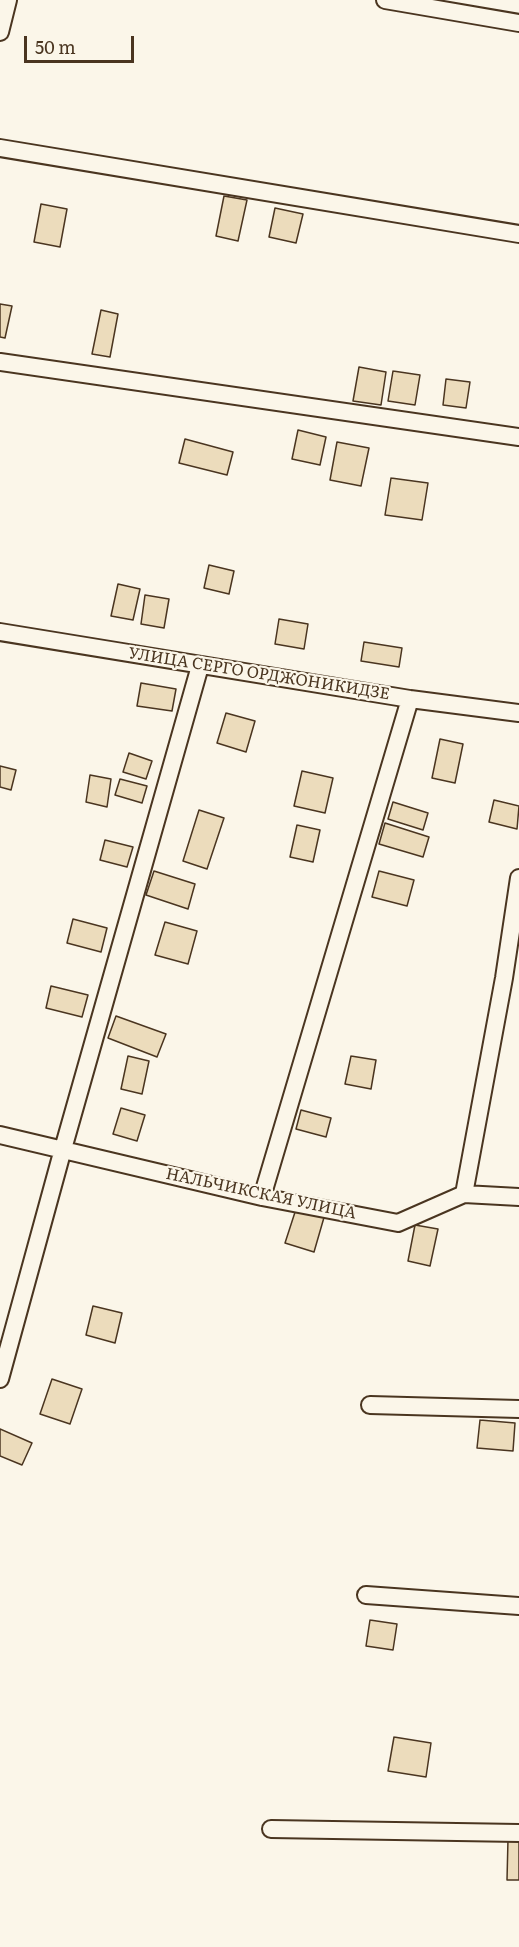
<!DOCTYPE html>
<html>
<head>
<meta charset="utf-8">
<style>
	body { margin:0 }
	#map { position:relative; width:519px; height:1947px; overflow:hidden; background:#fbf6e9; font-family:Literata,serif }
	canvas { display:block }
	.scale { position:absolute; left:24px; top:36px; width:110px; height:27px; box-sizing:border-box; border:3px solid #4a3520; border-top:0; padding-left:8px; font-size:18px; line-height:21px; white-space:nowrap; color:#4a3520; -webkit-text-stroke:4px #fbf6e9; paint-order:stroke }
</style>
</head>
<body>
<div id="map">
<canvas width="519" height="1947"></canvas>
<div class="scale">50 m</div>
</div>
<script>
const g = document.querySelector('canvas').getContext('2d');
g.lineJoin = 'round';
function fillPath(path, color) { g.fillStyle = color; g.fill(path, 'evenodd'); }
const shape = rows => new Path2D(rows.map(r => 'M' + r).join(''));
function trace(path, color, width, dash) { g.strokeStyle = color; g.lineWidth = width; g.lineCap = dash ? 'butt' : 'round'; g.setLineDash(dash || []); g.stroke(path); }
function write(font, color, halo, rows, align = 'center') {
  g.font = font + ' Literata,serif'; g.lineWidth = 4.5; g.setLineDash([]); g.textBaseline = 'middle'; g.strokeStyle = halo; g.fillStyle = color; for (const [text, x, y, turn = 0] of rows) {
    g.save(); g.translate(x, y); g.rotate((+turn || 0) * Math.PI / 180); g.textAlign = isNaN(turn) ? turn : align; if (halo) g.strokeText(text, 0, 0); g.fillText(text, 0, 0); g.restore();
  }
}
const building = shape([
	[224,196,247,200,238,241,216,236,224,196],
	[41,204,67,209,60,247,34,242,41,204],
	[275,208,303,214,296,243,269,237,275,208],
	[0,304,12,306,5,338,0,337,0,304],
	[101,310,118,314,110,357,92,354,101,310],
	[359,367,386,372,381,405,353,401,359,367],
	[393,371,420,375,415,405,388,401,393,371],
	[446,379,470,382,466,408,443,405,446,379],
	[298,430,326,437,320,465,292,459,298,430],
	[185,439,233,452,227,475,179,463,185,439],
	[337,442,369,448,361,486,330,480,337,442],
	[391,478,428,483,422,520,385,515,391,478],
	[209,565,234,571,229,594,204,588,209,565],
	[118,584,140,589,133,620,111,616,118,584],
	[145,595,169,599,164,628,141,624,145,595],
	[279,619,308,624,304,649,275,644,279,619],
	[364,642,402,648,399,667,361,661,364,642],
	[141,683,176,689,172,711,137,706,141,683],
	[226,713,255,721,246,752,217,743,226,713],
	[440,739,463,744,455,783,432,778,440,739],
	[129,753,152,761,146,779,123,772,129,753],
	[0,766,16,770,11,790,0,787,0,766],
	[302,771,333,778,325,813,294,806,302,771],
	[90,775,111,779,107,807,86,802,90,775],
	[120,779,147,786,142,803,115,795,120,779],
	[494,800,519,806,517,829,489,822,494,800],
	[393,802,428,813,423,830,388,819,393,802],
	[199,810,224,818,207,869,183,861,199,810],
	[385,823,429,837,423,857,379,844,385,823],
	[297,825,320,830,313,862,290,857,297,825],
	[105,840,133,847,127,867,100,860,105,840],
	[154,871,195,884,188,909,146,895,154,871],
	[379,871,414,880,407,906,372,897,379,871],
	[73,919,107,928,101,952,67,943,73,919],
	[165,922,197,931,188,964,155,955,165,922],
	[51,986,88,995,82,1017,46,1008,51,986],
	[116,1016,166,1034,157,1057,108,1038,116,1016],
	[128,1056,149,1061,142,1094,121,1089,128,1056],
	[351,1056,376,1060,371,1089,345,1084,351,1056],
	[121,1108,145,1115,137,1141,113,1134,121,1108],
	[301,1110,331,1118,326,1137,296,1129,301,1110],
	[297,1206,325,1214,314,1252,285,1243,297,1206],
	[415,1225,438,1229,430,1266,408,1261,415,1225],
	[93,1306,122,1313,115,1343,86,1335,93,1306],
	[52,1379,82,1389,70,1424,40,1414,52,1379],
	[480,1420,515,1423,513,1451,477,1448,480,1420],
	[0,1429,32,1443,22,1465,0,1456,0,1429],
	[370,1620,397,1624,393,1650,366,1646,370,1620],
	[394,1737,431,1743,426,1777,388,1771,394,1737],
	[508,1839,519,1839,519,1880,507,1880,508,1839]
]);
const minor = shape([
	[385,0,519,23],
	[0,32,8,0],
	[0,148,519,234],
	[0,362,519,437],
	[0,632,410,699,519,713],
	[0,1135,262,1197,398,1223,464,1194,519,1197],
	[464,1194,504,978,519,878],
	[262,1197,410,699],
	[0,1379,63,1149,200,666],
	[370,1405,519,1409],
	[366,1595,519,1606],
	[271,1829,519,1833]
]);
const streetNames = [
	["УЛИЦА СЕРГО ОРДЖОНИКИДЗЕ",259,674,9],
	["НАЛЬЧИКСКАЯ УЛИЦА",261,1194,12]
];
fillPath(building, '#ecdcbc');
trace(building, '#4a3520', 1.5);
trace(minor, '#4a3520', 20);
trace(minor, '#fbf6e9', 16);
write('16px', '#4a3520', '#fbf6e9', streetNames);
</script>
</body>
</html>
